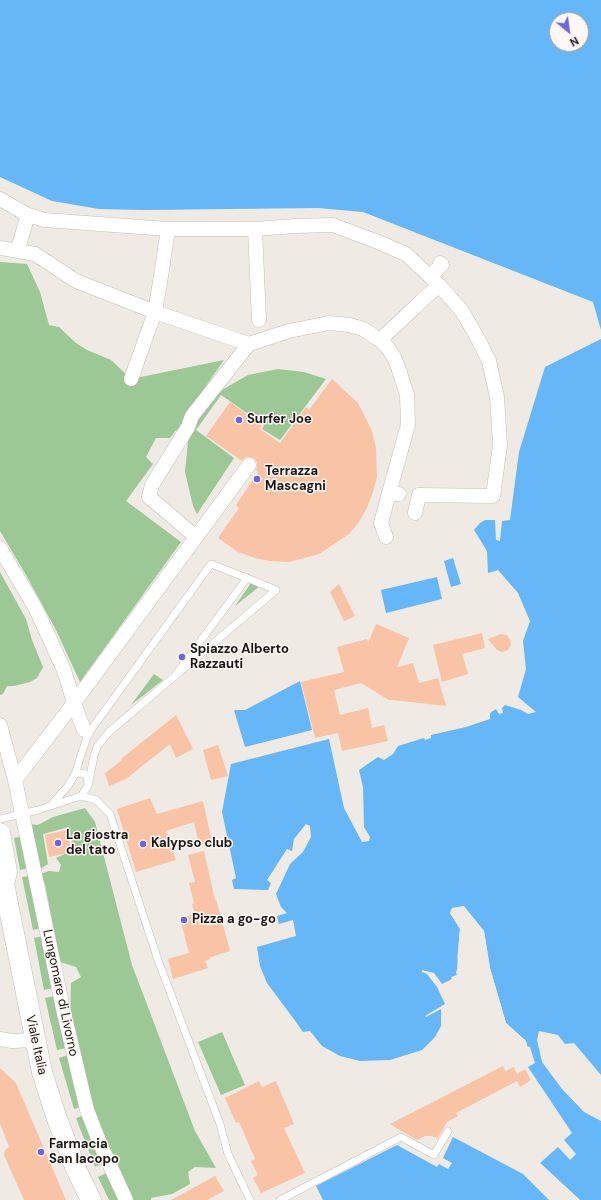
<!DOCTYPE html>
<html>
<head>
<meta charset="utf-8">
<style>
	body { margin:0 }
	#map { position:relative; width:601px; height:1200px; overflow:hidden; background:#f0eae5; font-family:"DM Sans",sans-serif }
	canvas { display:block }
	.north { position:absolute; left:549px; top:12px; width:40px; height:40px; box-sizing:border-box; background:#fef7f3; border:1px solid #a29d9b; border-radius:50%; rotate:151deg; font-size:11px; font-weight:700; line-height:16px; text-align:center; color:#191716 }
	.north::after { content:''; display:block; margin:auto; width:14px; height:18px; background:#6a64de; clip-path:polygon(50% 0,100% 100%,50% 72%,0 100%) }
</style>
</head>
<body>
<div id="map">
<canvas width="601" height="1200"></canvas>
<div class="north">N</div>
</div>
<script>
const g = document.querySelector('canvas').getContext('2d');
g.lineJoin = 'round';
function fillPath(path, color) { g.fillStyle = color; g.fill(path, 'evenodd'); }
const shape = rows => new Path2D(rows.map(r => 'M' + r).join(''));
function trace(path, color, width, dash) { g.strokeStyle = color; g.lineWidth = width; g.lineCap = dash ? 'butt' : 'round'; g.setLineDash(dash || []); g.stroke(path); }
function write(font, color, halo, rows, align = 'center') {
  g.font = font + ' "DM Sans",sans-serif'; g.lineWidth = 3; g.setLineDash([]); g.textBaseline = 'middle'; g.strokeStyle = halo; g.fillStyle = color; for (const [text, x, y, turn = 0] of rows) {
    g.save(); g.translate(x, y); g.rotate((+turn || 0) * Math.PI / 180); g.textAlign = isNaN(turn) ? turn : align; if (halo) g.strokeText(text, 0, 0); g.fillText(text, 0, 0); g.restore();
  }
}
const green = shape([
	[0,262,27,264,40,292,49,325,59,327,76,343,87,350,111,360,131,379,224,360,185,416,183,428,175,431,170,438,156,438,146,457,153,464,126,501,181,542,80,682,56,630,26,575,0,531],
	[278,369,304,372,326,379,280,440,262,429,264,425,221,395,196,430,234,458,197,514,193,506,185,472,188,441,200,413,222,390,248,375],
	[0,572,26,619,32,640,43,667,37,678,30,682,14,686,7,686,3,694,0,695],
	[251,583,260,586,235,606],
	[154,674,163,680,131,705],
	[85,808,95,822,132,965,195,1131,216,1168,195,1167,188,1172,190,1184,172,1194,151,1198,151,1200,132,1200,130,1198,115,1157,99,1128,70,1021,71,983,81,977,76,967,60,962,45,884,40,874,49,871,59,872,61,865,56,858,73,850,69,827,43,834,48,864,40,869,30,824,38,825,53,817],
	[23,836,29,868,20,870,14,838],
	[31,876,41,928,33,930,22,877],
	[43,936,53,988,44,990,34,938],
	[55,996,66,1048,57,1050,45,998],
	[222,1032,245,1085,221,1095,198,1042],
	[68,1055,83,1106,74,1109,59,1058],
	[85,1115,104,1163,95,1167,76,1118],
	[106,1173,119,1200,109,1200,98,1177]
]);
const water = shape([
	[0,0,601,0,601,330,593,302,363,212,318,208,144,210,99,209,52,201,0,177],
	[557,20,581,20,581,44,557,44],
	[601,339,601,1200,580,1200,540,1163,558,1147,570,1160,576,1154,564,1140,572,1133,528,1067,535,1063,530,1047,527,1046,526,1041,506,1023,490,968,484,931,464,907,453,908,450,913,460,929,457,969,456,973,457,975,451,977,452,979,442,984,434,973,422,970,422,972,427,974,437,987,445,1004,425,1016,426,1017,441,1009,441,1026,435,1037,422,1050,390,1060,360,1061,340,1056,322,1046,310,1031,303,1032,296,1022,267,983,260,966,257,947,296,936,293,920,279,924,277,916,287,913,281,907,276,894,290,864,303,852,311,837,310,826,306,824,294,839,292,851,287,849,267,880,271,883,268,890,234,889,232,880,236,878,222,812,231,764,329,739,344,808,362,842,369,841,370,837,364,827,363,787,359,770,378,757,384,760,393,754,398,746,424,738,425,740,431,738,431,735,466,727,490,719,490,713,496,709,499,714,503,713,502,708,505,705,521,710,528,714,536,712,518,697,526,669,523,641,530,621,518,593,498,570,488,573,487,551,474,530,480,523,485,520,495,520,496,540,500,541,502,521,510,520,519,452,545,367],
	[453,558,461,584,451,587,444,561],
	[437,577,442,599,386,613,381,590],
	[300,681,312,730,245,747,234,710,245,710],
	[453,1137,523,1174,549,1200,323,1200,316,1186,397,1145,437,1167,439,1164,448,1169,452,1163,443,1158]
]);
const pier = shape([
	[464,906,484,931,490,968,506,1023,526,1041,527,1046,525,1047,525,1042,504,1023,488,969,483,932,463,909,454,910,452,913,462,929,460,950,457,960,460,929,450,913,452,908],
	[539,1031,558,1035,565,1044,574,1043,601,1075,601,1121,584,1112,562,1089,542,1062,537,1040],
	[540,1163,580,1200,577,1200,539,1164]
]);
const building = shape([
	[332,379,358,403,372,431,376,448,377,477,373,492,367,508,359,522,349,534,319,554,289,562,270,561,255,558,238,552,218,538,239,508,236,505,258,472,256,470,257,466,257,462,254,458,250,457,245,457,242,461,206,436,230,402,262,425,260,429,280,443,306,407,309,410],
	[339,584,355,616,344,621,330,592],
	[376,624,409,638,397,667,413,663,419,683,438,678,446,706,392,700,389,700,361,683,334,690,340,715,368,708,372,728,384,725,388,741,342,751,338,733,315,738,301,682,344,672,337,647,367,639,368,643],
	[482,633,485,648,462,654,468,674,442,682,433,645],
	[501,634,507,635,510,640,511,645,508,650,502,652,497,650,488,639],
	[176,715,193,749,176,758,170,744,126,779,109,786,105,773,122,760,121,759],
	[218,745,228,776,211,780,203,750],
	[150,798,157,814,203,801,212,842,199,845,194,822,166,831,176,860,136,872,117,809],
	[67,830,72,852,49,857,45,835],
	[204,851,215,900,216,899,230,951,211,957,209,958,210,959,205,961,208,968,173,979,168,959,189,953,180,918,195,914,192,904,194,903,189,883,195,882,188,855],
	[503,1066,505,1071,514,1067,517,1074,525,1069,531,1080,520,1087,517,1081,456,1113,458,1116,447,1122,438,1138,431,1136,425,1136,417,1140,390,1124],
	[0,1068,16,1083,66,1200,24,1200,4,1155,5,1150,9,1147,0,1123],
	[259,1081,262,1087,276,1081,294,1124,284,1128,305,1173,261,1193,253,1178,258,1175,251,1161,255,1159,239,1122,236,1123,225,1098],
	[215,1176,224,1191,207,1200,171,1200]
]);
const lane = shape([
	[75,774,80,773,85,774,87,778,88,784],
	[81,796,96,800,110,814,158,960,220,1124,228,1154,250,1200],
	[51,805,68,786,75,774,87,737,93,727,211,564,247,578,174,677],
	[0,819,38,810,81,796,88,786,94,756,97,747,109,732,276,590,247,578],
	[280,1200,401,1137,434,1155,448,1131]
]);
const street = shape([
	[0,199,28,215,45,220,168,229,255,229,295,226,333,225,378,242,406,254,439,285,462,311,477,337,489,361,497,397,500,445,493,496,419,495,415,513],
	[255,229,259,320],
	[19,245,28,215],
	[0,248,35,254,76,281,155,312,249,344,289,331,329,323,350,325,363,329,380,340,388,348,394,357,398,367,407,395,408,425,389,493,399,494],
	[163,262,168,229],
	[430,276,442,265,440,263],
	[414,308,439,285],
	[380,340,413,309],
	[131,379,155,312,163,264],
	[196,537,149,497,152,485,188,427,192,416,249,344],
	[386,537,381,523,389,493],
	[0,548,36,609,64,670,74,703,84,730],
	[0,725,15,780,64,1013,87,1110,101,1146,126,1200],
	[15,780,74,703,249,465],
	[0,1039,12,1041,35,1040]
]);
const secondary = shape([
	[0,833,7,872,4,884],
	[0,879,4,884,42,1072,56,1116,76,1169,91,1200]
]);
const markers = [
	[239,420,4,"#6a64de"],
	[257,479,4,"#6a64de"],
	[182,657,4,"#6a64de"],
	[58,843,4,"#6a64de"],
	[143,844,4,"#6a64de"],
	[184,920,4,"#6a64de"],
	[41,1152,4,"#6a64de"]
];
const poiNames = [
	["Surfer Joe",247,420],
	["Terrazza",265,472],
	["Mascagni",265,487],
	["Spiazzo Alberto",190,650],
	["Razzauti",190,665],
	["La giostra",66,836],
	["del tato",66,851],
	["Kalypso club",151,844],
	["Pizza a go-go",192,920],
	["Farmacia",49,1145],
	["San Iacopo",49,1160]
];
const streetNames = [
	["Lungomare di Livorno",60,993,78],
	["Viale Italia",36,1045,78]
];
fillPath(green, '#9bc895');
fillPath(water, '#65b7f7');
fillPath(pier, '#f0eae5');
fillPath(building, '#f9c3a5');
trace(lane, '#c4beb9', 8);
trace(street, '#c4beb9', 15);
trace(secondary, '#c4beb9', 21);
trace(lane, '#fff', 7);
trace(street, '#fff', 14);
trace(secondary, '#fff', 20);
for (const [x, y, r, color] of markers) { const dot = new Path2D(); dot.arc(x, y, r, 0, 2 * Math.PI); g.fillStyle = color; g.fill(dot); trace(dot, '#fef7f3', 1.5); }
write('bold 13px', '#191716', '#fef7f3', poiNames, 'left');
write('13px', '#191716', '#fef7f3', streetNames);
</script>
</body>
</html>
